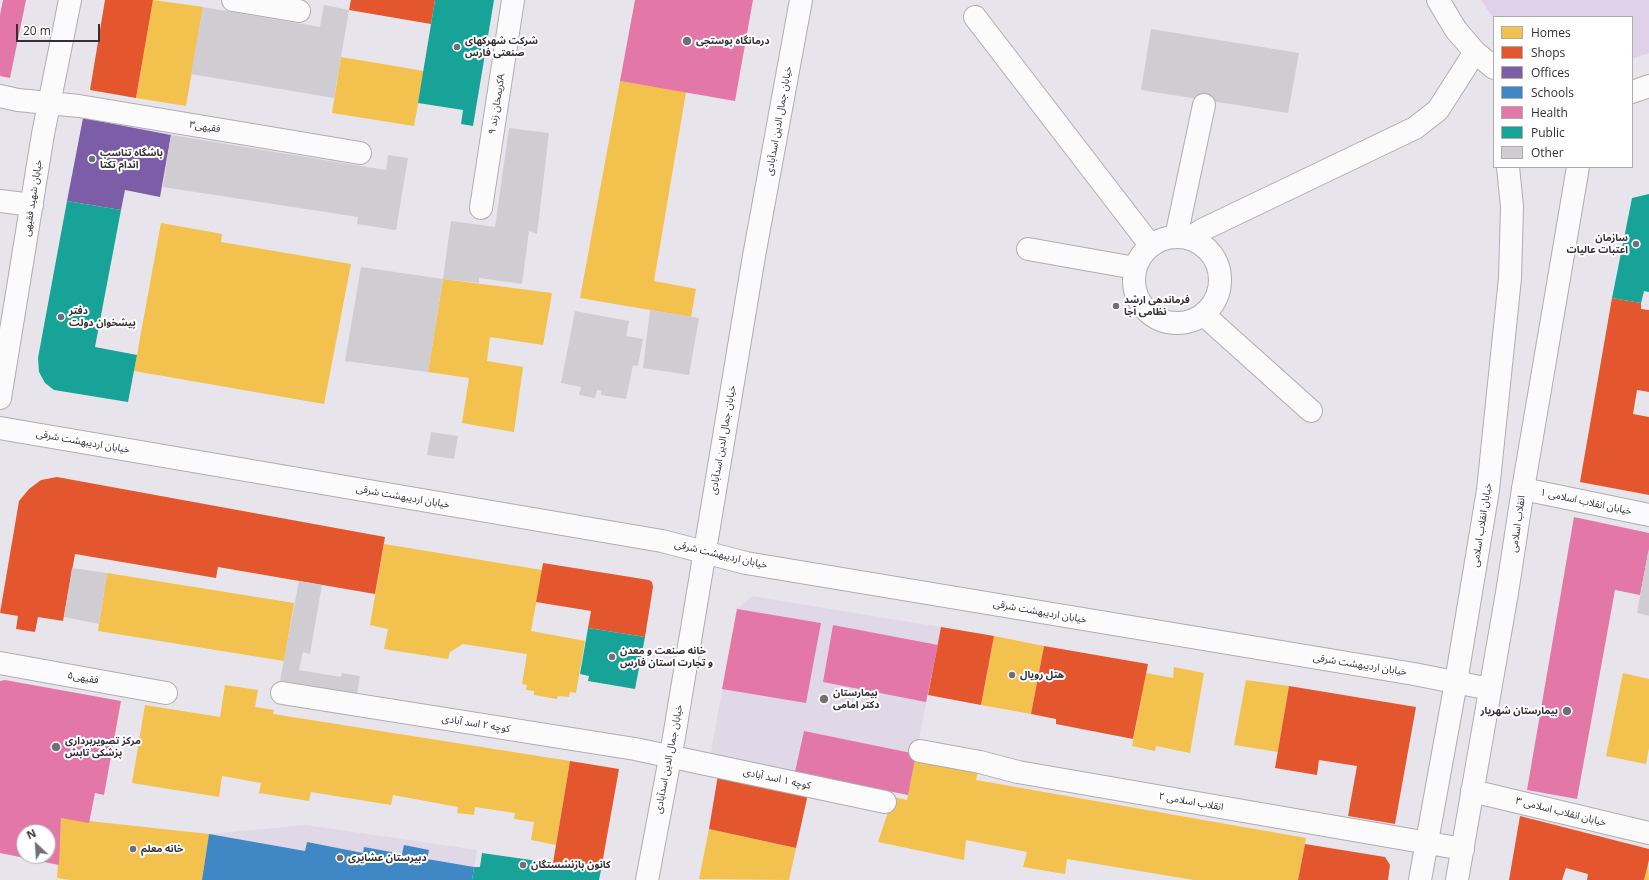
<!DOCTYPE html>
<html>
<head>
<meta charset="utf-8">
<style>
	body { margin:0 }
	#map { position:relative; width:1649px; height:880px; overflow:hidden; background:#e8e4ec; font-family:"Open Sans",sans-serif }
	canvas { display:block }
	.legend { position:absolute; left:1493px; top:16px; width:140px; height:152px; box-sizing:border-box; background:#fff; border:1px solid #adacae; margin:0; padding:5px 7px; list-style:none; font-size:12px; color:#332f35 }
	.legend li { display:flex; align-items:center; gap:8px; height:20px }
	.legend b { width:20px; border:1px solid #adacae }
	.north { position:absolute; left:16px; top:824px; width:40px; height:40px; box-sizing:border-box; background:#fff; border:1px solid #adacae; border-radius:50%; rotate:335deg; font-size:11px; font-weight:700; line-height:16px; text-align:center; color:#332f35 }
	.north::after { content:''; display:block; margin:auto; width:14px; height:18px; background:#726e75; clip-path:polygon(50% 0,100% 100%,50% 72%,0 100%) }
	.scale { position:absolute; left:16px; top:24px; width:84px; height:18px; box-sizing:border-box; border:2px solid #332f35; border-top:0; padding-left:5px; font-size:12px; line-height:14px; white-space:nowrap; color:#332f35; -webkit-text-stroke:3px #fff; paint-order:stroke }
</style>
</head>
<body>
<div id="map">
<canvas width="1649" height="880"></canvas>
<ul class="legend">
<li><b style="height:11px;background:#f2c14e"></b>Homes</li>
<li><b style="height:11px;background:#e4572e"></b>Shops</li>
<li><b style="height:11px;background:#7b5ea7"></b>Offices</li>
<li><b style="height:11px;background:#3f88c5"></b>Schools</li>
<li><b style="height:11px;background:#e377a8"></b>Health</li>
<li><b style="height:11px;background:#17a398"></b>Public</li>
<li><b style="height:11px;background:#cfccd2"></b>Other</li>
</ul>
<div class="north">N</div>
<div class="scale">20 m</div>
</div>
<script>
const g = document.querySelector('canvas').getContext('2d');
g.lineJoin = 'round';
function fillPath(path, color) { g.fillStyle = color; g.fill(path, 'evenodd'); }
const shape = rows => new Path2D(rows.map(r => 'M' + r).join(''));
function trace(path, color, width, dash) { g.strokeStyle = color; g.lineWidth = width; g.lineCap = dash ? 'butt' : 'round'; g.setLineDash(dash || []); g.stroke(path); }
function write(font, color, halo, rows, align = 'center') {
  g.font = font + ' "Open Sans","Noto Sans Arabic",sans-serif'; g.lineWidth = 4; g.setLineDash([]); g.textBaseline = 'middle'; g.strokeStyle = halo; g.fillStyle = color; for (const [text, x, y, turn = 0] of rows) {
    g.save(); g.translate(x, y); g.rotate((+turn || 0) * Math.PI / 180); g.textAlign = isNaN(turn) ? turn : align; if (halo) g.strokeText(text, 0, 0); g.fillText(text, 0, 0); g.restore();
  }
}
const built = shape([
	[752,596,941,627,908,795,710,756,737,609],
	[306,825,477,850,472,880,202,880,209,834]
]);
const green = shape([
	[1481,0,1649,0,1649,53,1632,59,1632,17,1494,17,1494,19]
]);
const homes = shape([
	[153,0,203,7,186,106,136,98],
	[341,57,424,71,414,126,332,113],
	[620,81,686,92,654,281,696,289,691,317,580,298],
	[161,223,222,234,221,242,351,264,324,404,134,371],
	[443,279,552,293,543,345,490,337,487,361,523,367,514,432,462,423,469,378,428,372],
	[384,544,542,570,531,631,585,641,576,693,570,692,569,697,558,696,557,699,534,695,534,691,526,690,527,685,522,684,527,654,463,644,450,652,448,659,384,649,388,629,370,625],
	[107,573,294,603,284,661,98,631],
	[994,636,1044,646,1031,714,981,705],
	[1174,667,1204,673,1190,753,1156,746,1155,751,1132,746,1146,673,1173,678],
	[1623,673,1649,679,1649,748,1646,764,1606,756],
	[1246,680,1289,686,1278,752,1234,745],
	[225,685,258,690,255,707,274,710,273,714,570,761,556,845,531,840,534,822,514,819,515,813,475,807,474,815,457,813,458,807,393,795,391,805,311,792,309,801,259,793,261,783,222,776,219,797,132,783,145,705,220,717],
	[915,758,978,771,976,780,1306,838,1298,880,1194,880,1067,859,1065,874,1023,867,1027,852,966,840,964,860,878,842,893,797,907,800],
	[61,818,209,834,202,880,70,880,57,878],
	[709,829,796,848,789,880,699,879],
	[1648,862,1649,880,1644,880]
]);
const shops = shape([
	[105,0,153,0,136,98,90,90],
	[351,0,435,0,431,24,349,10],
	[1612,298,1641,303,1641,309,1649,310,1649,392,1637,390,1633,414,1649,417,1649,495,1580,482],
	[57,477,385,537,375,594,218,567,216,578,75,554,63,621,38,617,35,632,16,629,18,616,0,613,19,501,29,489,41,480],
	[543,563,649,580,652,582,653,587,645,637,588,628,591,611,536,602],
	[941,627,994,636,981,705,928,695],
	[1044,646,1148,664,1133,739,1056,724,1056,719,1031,714],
	[1289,686,1416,707,1395,824,1348,816,1357,766,1319,760,1317,775,1275,768],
	[570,761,619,769,601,870,553,863],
	[718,775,808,794,796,848,709,829],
	[1520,816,1649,849,1649,860,1644,880,1587,880,1588,874,1566,868,1562,880,1509,880],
	[1305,844,1385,857,1390,865,1388,880,1298,880]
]);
const offices = shape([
	[83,118,171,135,160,197,125,190,121,210,67,201]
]);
const schools = shape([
	[209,834,305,851,307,842,363,853,364,847,402,854,404,845,429,850,427,859,474,867,472,880,202,880]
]);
const health = shape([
	[3,0,26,0,10,78,0,76,0,15],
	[635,0,753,0,735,101,620,81],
	[1574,517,1649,533,1649,549,1640,595,1615,590,1577,799,1527,790],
	[737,609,821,623,806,703,722,689],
	[833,625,938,645,926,702,823,682],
	[5,680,121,701,104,795,95,793,89,823,61,818,59,865,0,853,0,681],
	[24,832,48,832,48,856,24,856],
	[804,731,916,754,908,795,795,772]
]);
const public = shape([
	[435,0,494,0,473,126,461,124,463,110,418,103],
	[1649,194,1649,292,1644,291,1641,303,1612,298,1632,198],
	[67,201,121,210,95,347,137,355,128,402,54,390,45,383,39,372,38,358],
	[588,628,645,637,635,689,588,681,589,676,580,674],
	[482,853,601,870,599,880,472,880,474,867,480,867]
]);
const building = shape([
	[324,5,349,10,334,98,191,74,203,7,320,27],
	[1151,29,1299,53,1288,113,1141,90],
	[509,128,549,133,537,234,529,231,522,284,479,278,479,283,443,279,451,221,495,227],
	[171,135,386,170,388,155,408,158,396,230,357,224,358,217,163,187],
	[361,267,443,279,428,372,345,361],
	[650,310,699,318,689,375,643,368],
	[575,311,629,321,626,336,643,339,638,366,633,365,626,399,601,395,601,391,597,390,595,398,579,395,581,387,561,383],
	[431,432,458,436,454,459,427,455],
	[1648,553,1649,553,1649,616,1637,613],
	[72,568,107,573,99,624,64,617],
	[299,581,322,585,310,654,303,652,299,670,341,677,342,673,360,676,357,694,280,681]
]);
const minor = shape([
	[233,0,299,11],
	[975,17,1151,246],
	[0,96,18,100,79,106,360,153],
	[0,201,32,205],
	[481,208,513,0],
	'1134 280a43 43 0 1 1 86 0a43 43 0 1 1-86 0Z',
	[1176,237,1204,105],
	[1190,238,1202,230,1415,128,1438,110,1475,52],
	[1028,249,1135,268],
	[1204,315,1311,411],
	[0,398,43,134,70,0],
	[0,428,662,541,746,563,1414,674,1490,689],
	[1523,489,1649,515],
	[0,663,166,693],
	[282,693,635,749,885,802],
	[920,751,980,762,1018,772,1463,849],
	[1472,791,1649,833],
	[1420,880,1456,682,1488,490,1510,278,1512,207,1508,167]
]);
const major = shape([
	[1438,0,1456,30,1475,52,1494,68],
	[1632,92,1649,86],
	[647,880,674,737,754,256,801,0],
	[1457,880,1507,593,1523,489,1578,167]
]);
const markers = [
	[687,41,5,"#726e75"],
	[457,47,4,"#726e75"],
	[92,159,4,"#726e75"],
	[1636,244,4,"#726e75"],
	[1116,306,4,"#726e75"],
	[61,317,4,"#726e75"],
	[612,657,4,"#726e75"],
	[1012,675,4,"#726e75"],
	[824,699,5,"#726e75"],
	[1567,711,5,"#726e75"],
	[56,747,5,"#726e75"],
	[133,849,4,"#726e75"],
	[340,858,4,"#726e75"],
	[523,865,4,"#726e75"]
];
const poiNames = [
	["شرکت شهرکهای",465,41],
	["صنعتی فارس",465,53],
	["درمانگاه پوستچی",696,41],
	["باشگاه تناسب",100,153],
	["اندام تکتا",100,165],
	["سازمان",1628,238,"right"],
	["اعتبات عالیات",1628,250,"right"],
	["فرماندهی ارشد",1124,300],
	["نظامی آجا",1124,312],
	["دفتر",69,311],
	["پیشخوان دولت",69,323],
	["خانه صنعت و معدن",620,651],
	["و تجارت استان فارس",620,663],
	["هتل رویال",1020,675],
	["بیمارستان",833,693],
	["دکتر امامی",833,705],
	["بیمارستان شهریار",1558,711,"right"],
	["مرکز تصویربرداری",65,741],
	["پزشکی تابش",65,753],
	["خانه معلم",141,849],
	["دبیرستان عشایری",348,858],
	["کانون بازنشستگان",531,865]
];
const streetNames = [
	["کریمخان زند ۹A",497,104,-81],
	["خیابان جمال الدین اسدآبادی",779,121,-80],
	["فقیهی۳",205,127,9],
	["خیابان شهید فقیهی",33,198,-81],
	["خیابان جمال الدین اسدآبادی",723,440,-80],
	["خیابان اردیبهشت شرقی",83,442,10],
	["خیابان اردیبهشت شرقی",403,497,10],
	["خیابان انقلاب اسلامی ۱",1586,502,12],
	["انقلاب اسلامی",1518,524,-82],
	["خیابان انقلاب اسلامی",1482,525,-81],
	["خیابان اردیبهشت شرقی",721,555,13],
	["خیابان اردیبهشت شرقی",1040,612,10],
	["خیابان اردیبهشت شرقی",1360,665,9],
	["فقیهی۵",83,678,10],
	["کوچه ۲ اسد آبادی",476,724,9],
	["خیابان جمال الدین اسدآبادی",669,759,-79],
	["کوچه ۱ اسد آبادی",777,779,12],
	["۲ انقلاب اسلامی",1191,802,10],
	["خیابان انقلاب اسلامی ۳",1561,812,14]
];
fillPath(built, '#e0d8e6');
fillPath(green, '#e0d1eb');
fillPath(homes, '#f2c14e');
fillPath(shops, '#e4572e');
fillPath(offices, '#7b5ea7');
fillPath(schools, '#3f88c5');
fillPath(health, '#e377a8');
fillPath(public, '#17a398');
fillPath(building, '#cfccd2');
trace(minor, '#afacb2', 24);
trace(major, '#afacb2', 24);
trace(minor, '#fcfbfc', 22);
trace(major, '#fcfbfc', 22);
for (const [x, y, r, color] of markers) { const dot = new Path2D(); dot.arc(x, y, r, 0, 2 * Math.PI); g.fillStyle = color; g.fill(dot); trace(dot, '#fff', 1.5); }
write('bold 10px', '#332f35', '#fff', poiNames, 'left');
write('10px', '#332f35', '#fff', streetNames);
</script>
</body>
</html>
